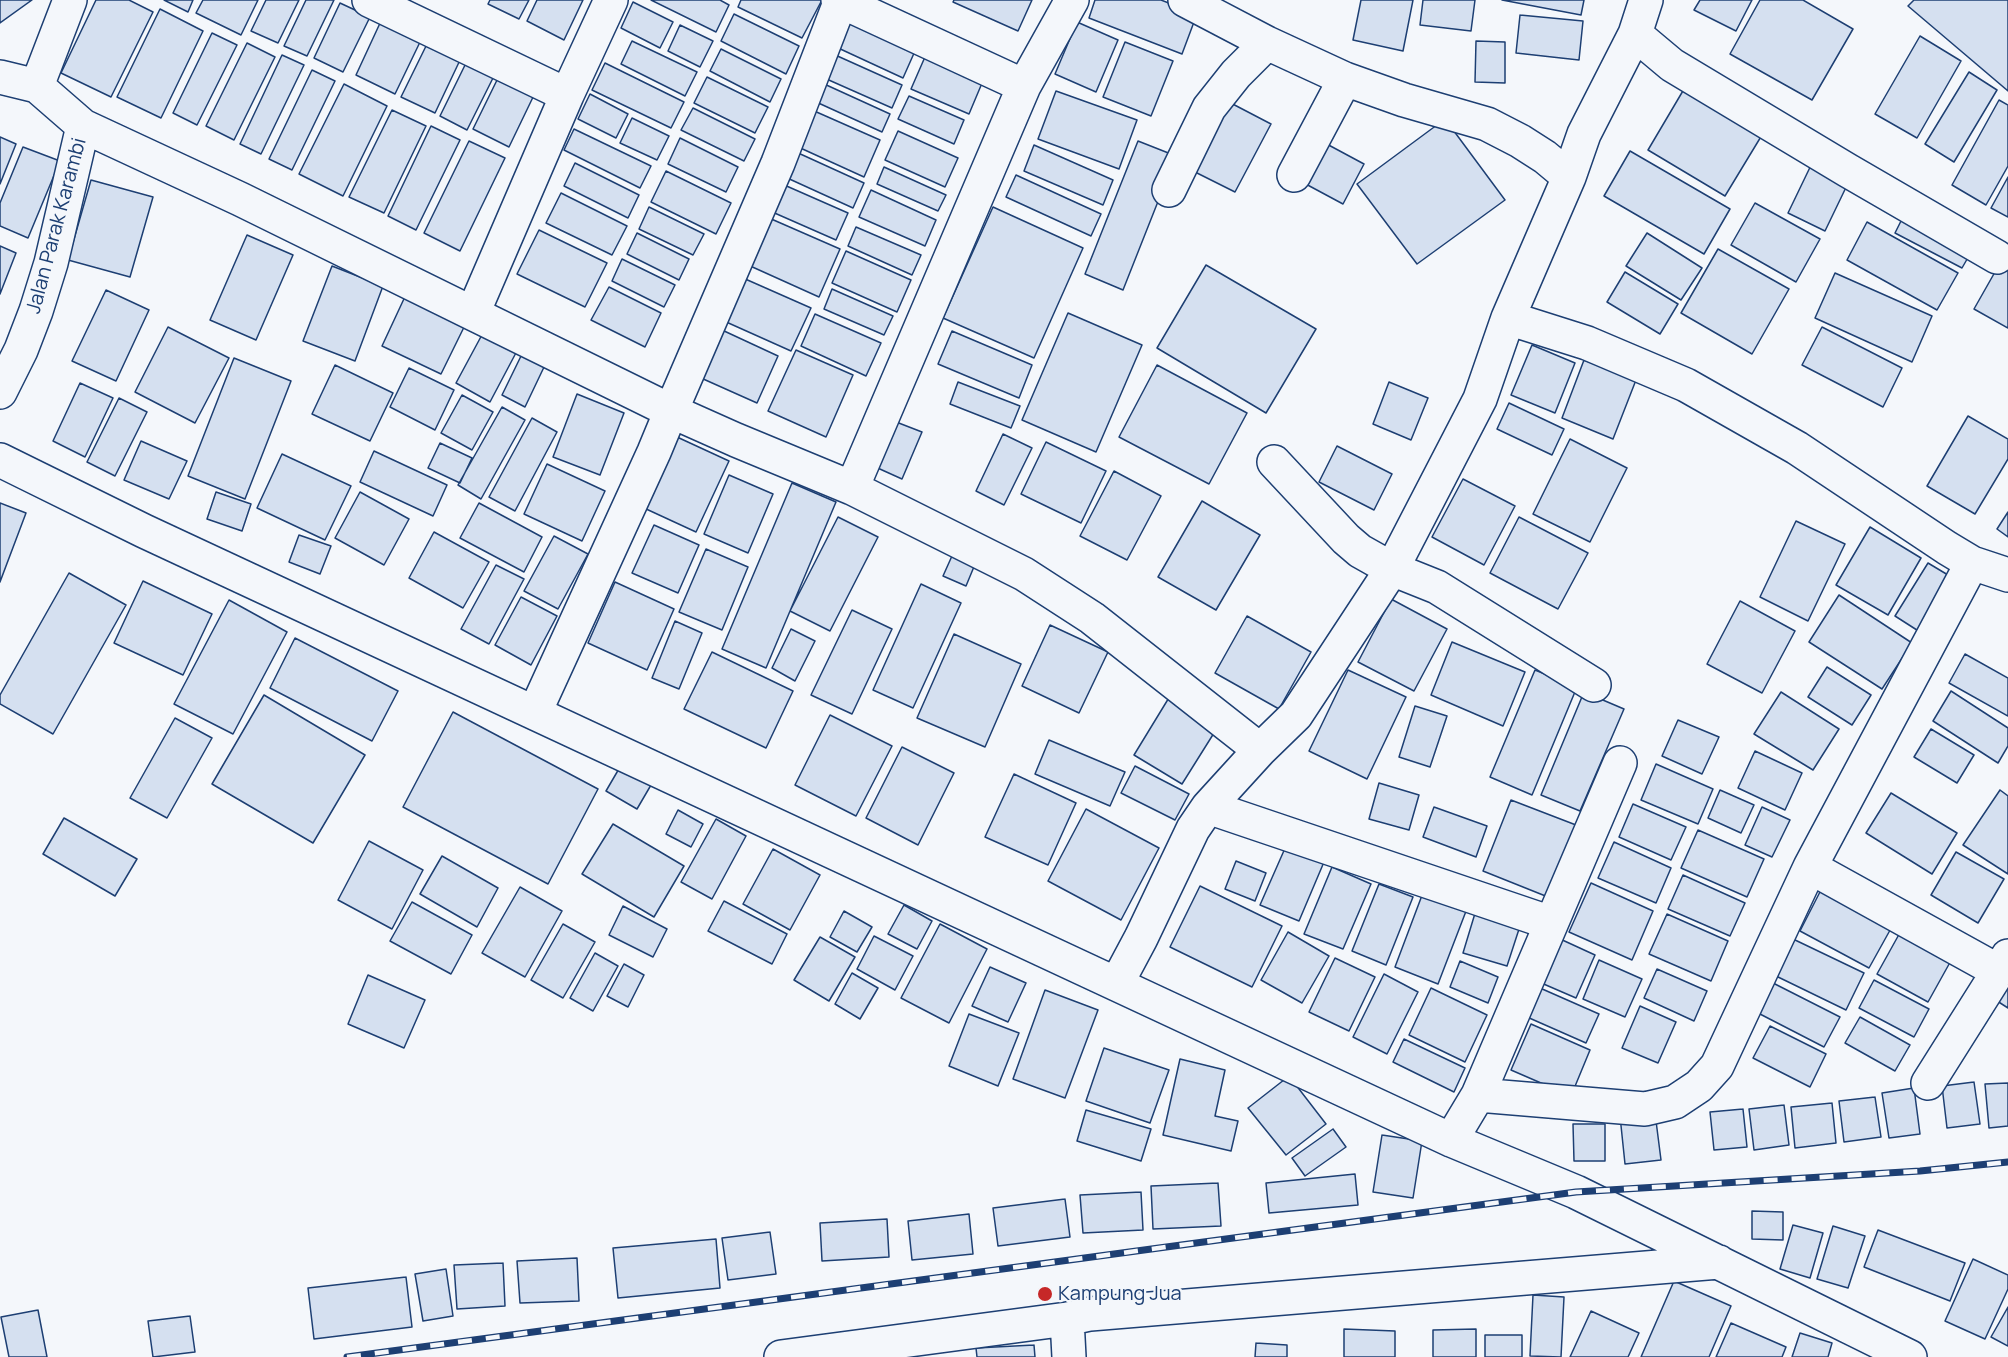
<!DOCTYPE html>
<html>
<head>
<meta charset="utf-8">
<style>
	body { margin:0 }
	canvas { display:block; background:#f4f7fb }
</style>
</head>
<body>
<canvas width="2008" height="1357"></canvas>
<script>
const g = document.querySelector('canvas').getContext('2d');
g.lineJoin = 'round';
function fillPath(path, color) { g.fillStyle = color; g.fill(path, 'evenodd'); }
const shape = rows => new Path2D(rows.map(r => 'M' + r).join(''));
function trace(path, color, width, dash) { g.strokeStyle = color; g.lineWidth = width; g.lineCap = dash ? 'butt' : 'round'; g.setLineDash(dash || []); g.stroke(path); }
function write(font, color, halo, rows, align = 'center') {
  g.font = font + ' Manrope,sans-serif'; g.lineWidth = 4.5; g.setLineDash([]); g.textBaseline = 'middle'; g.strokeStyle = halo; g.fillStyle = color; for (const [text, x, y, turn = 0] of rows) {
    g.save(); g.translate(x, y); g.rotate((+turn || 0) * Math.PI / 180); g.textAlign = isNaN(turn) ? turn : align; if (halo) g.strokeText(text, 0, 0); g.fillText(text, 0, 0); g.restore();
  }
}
const building = shape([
	[0,0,32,0,0,23,0,0],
	[96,0,129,0,153,12,111,97,61,73,96,0],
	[164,0,193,0,188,12,164,0],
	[203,0,258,0,241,35,196,13,203,0],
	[266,0,299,0,278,43,251,31,266,0],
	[306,0,334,0,307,56,284,46,306,0],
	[490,0,529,0,519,19,488,4,490,0],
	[537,0,583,0,564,40,527,21,537,0],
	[651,0,720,0,729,5,716,32,651,0],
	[741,0,822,0,802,38,738,7,741,0],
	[954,0,1032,0,1018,31,953,2,954,0],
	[1095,0,1161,0,1197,14,1182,54,1089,18,1095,0],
	[1361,0,1413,0,1403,51,1353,40,1361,0],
	[1423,0,1475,0,1471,31,1420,25,1423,0],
	[1502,0,1584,0,1581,15,1502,0],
	[1700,0,1752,0,1736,31,1694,10,1700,0],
	[1760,0,1803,0,1853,29,1812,100,1730,54,1760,0],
	[1914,0,2008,0,2008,91,1908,6,1914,0],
	[633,2,673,22,660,48,621,28,633,2],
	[340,3,370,17,343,72,314,58,340,3],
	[160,9,203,31,161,118,117,97,160,9],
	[851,12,919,42,903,78,836,47,851,12],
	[734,14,799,46,786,74,721,41,734,14],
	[1520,15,1583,21,1579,60,1516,53,1520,15],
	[381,21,421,40,395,94,356,75,381,21],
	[1077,22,1118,40,1096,92,1055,74,1077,22],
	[680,25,713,41,700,67,668,51,680,25],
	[212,33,237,45,197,125,173,113,212,33],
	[1920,36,1961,61,1917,138,1875,114,1920,36],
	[632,41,697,72,685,96,621,64,632,41],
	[1476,41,1505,42,1505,83,1475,82,1476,41],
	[428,42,461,58,435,113,401,97,428,42],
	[1125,42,1173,61,1151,116,1103,97,1125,42],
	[247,43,275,57,234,140,206,126,247,43],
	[721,49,781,79,770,102,710,71,721,49],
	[928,50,985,76,969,114,911,89,928,50],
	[833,54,902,85,892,108,822,77,833,54],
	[282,55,304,65,261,154,240,144,282,55],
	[467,61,495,74,467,130,440,116,467,61],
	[605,63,684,102,671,128,592,90,605,63],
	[312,70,335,81,292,170,269,159,312,70],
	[1969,72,1997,90,1954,162,1925,144,1969,72],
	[499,76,535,93,509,147,473,129,499,76],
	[707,77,768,107,755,133,694,103,707,77],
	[822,83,890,114,882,132,814,101,822,83],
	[344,84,387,106,343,196,299,174,344,84],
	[1687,84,1765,130,1725,196,1648,150,1687,84],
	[1056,91,1137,120,1119,169,1038,139,1056,91],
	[590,94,628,114,616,138,578,119,590,94],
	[909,96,964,120,954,144,898,119,909,96],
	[1225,100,1271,124,1235,192,1189,169,1225,100],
	[1999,100,2008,105,2008,166,1986,205,1952,185,1999,100],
	[693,108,755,139,744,161,681,130,693,108],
	[392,110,426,126,384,213,349,197,392,110],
	[812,110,880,140,864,177,796,146,812,110],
	[632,118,669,136,657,160,620,143,632,118],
	[1445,119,1505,200,1417,264,1357,184,1445,119],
	[431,126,460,140,416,230,388,216,431,126],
	[574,129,651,166,640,188,564,150,574,129],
	[898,131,958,158,945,187,885,160,898,131],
	[0,137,16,144,0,184,0,137],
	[680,138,738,167,726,192,668,164,680,138],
	[469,141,505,158,460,251,424,233,469,141],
	[1138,141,1176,156,1123,290,1085,274,1138,141],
	[1323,142,1364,164,1343,204,1302,182,1323,142],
	[1034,145,1113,180,1103,205,1024,171,1034,145],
	[23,147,60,161,28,238,0,226,0,203,23,147],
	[1630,151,1730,209,1704,254,1604,196,1630,151],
	[796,152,864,183,853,208,785,177,796,152],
	[1814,159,1851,177,1825,231,1788,213,1814,159],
	[575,163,639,195,628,218,564,186,575,163],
	[884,167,946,195,938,211,877,184,884,167],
	[666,171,731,203,716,234,651,202,666,171],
	[1016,175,1101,214,1091,236,1006,197,1016,175],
	[2008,177,2008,217,1991,208,2008,177],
	[91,180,153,197,130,277,68,260,91,180],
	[782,184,848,213,836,240,770,211,782,184],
	[871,190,936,220,925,246,859,217,871,190],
	[561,193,627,226,612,255,546,223,561,193],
	[1755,203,1820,239,1796,282,1731,245,1755,203],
	[649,207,704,234,693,255,639,229,649,207],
	[993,207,1083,248,1034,358,943,318,993,207],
	[1906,211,1974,247,1962,268,1895,233,1906,211],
	[769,218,840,249,819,297,748,265,769,218],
	[1867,222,1958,273,1937,310,1847,260,1867,222],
	[856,227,921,255,912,275,848,246,856,227],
	[539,230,607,263,585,307,517,274,539,230],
	[637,233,689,259,679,280,627,254,637,233],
	[1647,233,1702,268,1681,300,1626,266,1647,233],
	[247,235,293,255,256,340,210,320,247,235],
	[0,246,16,253,0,294,0,246],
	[1718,249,1789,289,1752,354,1681,313,1718,249],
	[2008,249,2008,328,1974,309,2008,249],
	[846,251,911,280,897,312,832,283,846,251],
	[622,259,675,285,664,307,612,281,622,259],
	[1206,265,1316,329,1266,413,1157,348,1206,265],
	[332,266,383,286,355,361,303,341,332,266],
	[1625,272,1678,304,1660,334,1607,302,1625,272],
	[1835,273,1932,316,1912,362,1815,318,1835,273],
	[743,278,811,308,791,351,724,321,743,278],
	[609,287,661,313,645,347,591,320,609,287],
	[409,288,469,317,441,374,382,346,409,288],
	[832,289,893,316,884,335,824,309,832,289],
	[106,290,149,310,116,381,72,361,106,290],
	[1068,313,1142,345,1096,452,1022,420,1068,313],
	[815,314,881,343,866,376,801,346,815,314],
	[168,327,229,358,195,423,135,392,168,327],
	[1822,327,1902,368,1883,407,1802,365,1822,327],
	[722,330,778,356,757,403,701,378,722,330],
	[484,331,518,349,490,402,456,383,484,331],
	[952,331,1032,365,1019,398,938,364,952,331],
	[1532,345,1575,363,1555,413,1511,395,1532,345],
	[796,350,853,375,826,437,768,411,796,350],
	[522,354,545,365,525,407,502,395,522,354],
	[234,358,291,381,245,499,188,476,234,358],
	[1584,360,1636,380,1613,439,1562,418,1584,360],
	[335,365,393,393,370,441,312,414,335,365],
	[1157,365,1247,413,1209,484,1119,437,1157,365],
	[409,368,454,390,435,430,390,407,409,368],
	[958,382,1020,406,1011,428,950,404,958,382],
	[1389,382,1428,398,1411,440,1373,424,1389,382],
	[80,383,113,398,85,457,53,441,80,383],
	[577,394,624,413,600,475,553,457,577,394],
	[462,395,493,412,472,450,441,433,462,395],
	[119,398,147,412,115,476,87,462,119,398],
	[1509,403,1564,429,1552,455,1497,429,1509,403],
	[502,407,525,420,481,499,458,485,502,407],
	[1968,416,2008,439,2008,459,1975,514,1927,486,1968,416],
	[532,418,557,432,515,511,489,497,532,418],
	[891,420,922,432,902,479,871,465,891,420],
	[1003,434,1032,448,1004,505,976,491,1003,434],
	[677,437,729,461,696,532,644,508,677,437],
	[1570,439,1627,468,1590,542,1533,514,1570,439],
	[141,441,187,461,169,499,124,480,141,441],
	[1046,442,1106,471,1081,523,1021,494,1046,442],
	[440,443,472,458,460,483,428,468,440,443],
	[1337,446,1392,474,1374,510,1319,482,1337,446],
	[374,451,447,485,433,516,360,482,374,451],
	[282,454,351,486,325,540,257,508,282,454],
	[547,464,605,491,582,541,524,514,547,464],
	[1114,471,1161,496,1127,560,1080,536,1114,471],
	[729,475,773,494,748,553,704,534,729,475],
	[1463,479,1515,506,1484,565,1432,537,1463,479],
	[792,483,836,502,766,668,722,649,792,483],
	[216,492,251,504,242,531,207,519,216,492],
	[360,492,409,519,384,565,335,538,360,492],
	[1202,501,1260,535,1216,610,1158,577,1202,501],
	[0,503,26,513,0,582,0,503],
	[479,503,542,537,524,572,460,538,479,503],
	[2008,512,2008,537,1997,529,2008,512],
	[838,517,878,537,830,631,790,611,838,517],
	[1519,517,1588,553,1558,609,1490,573,1519,517],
	[1796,521,1845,544,1808,621,1760,597,1796,521],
	[654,525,699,545,678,593,632,573,654,525],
	[1870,527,1921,558,1888,615,1836,585,1870,527],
	[434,532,489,562,463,608,409,578,434,532],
	[299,535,331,546,320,574,289,562,299,535],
	[554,536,588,554,558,609,524,591,554,536],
	[956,547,978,557,966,586,943,576,956,547],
	[706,549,748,567,722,630,679,612,706,549],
	[1928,563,1953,578,1920,632,1895,616,1928,563],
	[496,565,524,579,489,644,461,629,496,565],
	[69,573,126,605,53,734,0,704,0,695,69,573],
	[143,581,212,614,183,675,114,643,143,581],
	[615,582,674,609,647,670,588,643,615,582],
	[921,584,961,603,913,708,873,690,921,584],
	[1839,595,1912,643,1882,689,1809,642,1839,595],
	[521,597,557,616,531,665,495,645,521,597],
	[1391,599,1447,629,1414,691,1358,662,1391,599],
	[229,600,287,632,233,734,174,704,229,600],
	[1740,601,1795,631,1762,693,1707,664,1740,601],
	[852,610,892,629,852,714,811,695,852,610],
	[1247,616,1311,652,1279,709,1215,673,1247,616],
	[675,621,702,633,679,689,652,678,675,621],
	[1050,625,1108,652,1079,713,1022,686,1050,625],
	[791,629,815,641,795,681,772,668,791,629],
	[954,634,1021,664,985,747,917,718,954,634],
	[295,638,398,691,372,741,270,688,295,638],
	[1452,642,1525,672,1503,726,1431,695,1452,642],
	[712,652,793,691,766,748,684,709,712,652],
	[1965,654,2008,678,2008,716,1949,683,1965,654],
	[1827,667,1871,695,1852,725,1808,697,1827,667],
	[1348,670,1406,697,1367,779,1309,751,1348,670],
	[1535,670,1577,687,1532,795,1490,777,1535,670],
	[1951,691,2008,728,2008,746,1998,763,1933,721,1951,691],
	[1584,692,1624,709,1580,811,1541,795,1584,692],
	[1781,692,1839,729,1813,770,1754,734,1781,692],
	[264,695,365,755,313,843,212,784,264,695],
	[1170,696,1219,725,1182,784,1134,755,1170,696],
	[1415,706,1447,716,1430,767,1399,757,1415,706],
	[453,712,598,789,548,884,403,807,453,712],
	[830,715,892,746,856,816,795,785,830,715],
	[175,718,212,738,167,818,130,798,175,718],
	[1678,720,1719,737,1702,774,1662,756,1678,720],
	[1931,729,1974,755,1957,783,1914,757,1931,729],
	[1049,740,1125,772,1110,806,1035,774,1049,740],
	[902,747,954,773,918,845,866,818,902,747],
	[1755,751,1802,773,1785,810,1738,788,1755,751],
	[1656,764,1713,789,1698,824,1641,800,1656,764],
	[1135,766,1189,794,1175,820,1121,793,1135,766],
	[620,767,651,785,637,809,606,791,620,767],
	[1014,774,1076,803,1048,865,985,837,1014,774],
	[1379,783,1419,795,1409,830,1369,819,1379,783],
	[1720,790,1754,805,1741,833,1708,818,1720,790],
	[2000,790,2008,796,2008,874,1963,845,2000,790],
	[1891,793,1957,833,1932,874,1866,833,1891,793],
	[1511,800,1576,825,1548,897,1483,871,1511,800],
	[1633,804,1686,827,1671,860,1619,837,1633,804],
	[1434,807,1487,826,1476,857,1423,837,1434,807],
	[1762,807,1790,820,1772,857,1745,845,1762,807],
	[1086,809,1159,848,1121,920,1048,881,1086,809],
	[678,810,703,824,691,847,666,834,678,810],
	[64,818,137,859,115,896,43,854,64,818],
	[716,819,746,836,712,899,681,882,716,819],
	[613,824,684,866,654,917,582,874,613,824],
	[1698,830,1764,859,1747,897,1681,868,1698,830],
	[369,841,423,870,392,929,338,900,369,841],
	[1614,842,1671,868,1656,903,1598,878,1614,842],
	[1286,846,1324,862,1299,921,1260,905,1286,846],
	[773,849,820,875,790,930,743,904,773,849],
	[1956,852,2004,879,1978,923,1931,895,1956,852],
	[442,856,498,888,477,927,420,894,442,856],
	[1236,861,1266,873,1255,901,1225,889,1236,861],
	[1332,867,1371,884,1343,949,1304,934,1332,867],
	[1683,875,1745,903,1730,936,1668,909,1683,875],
	[1591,883,1653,911,1632,960,1569,932,1591,883],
	[1379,884,1413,897,1386,965,1352,951,1379,884],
	[1200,886,1282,926,1252,987,1170,947,1200,886],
	[1823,886,1894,923,1869,968,1800,931,1823,886],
	[520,887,562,911,525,977,482,953,520,887],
	[1424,890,1468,906,1438,984,1395,967,1424,890],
	[724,901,787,934,772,964,708,931,724,901],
	[412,902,472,935,451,974,390,941,412,902],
	[904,905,932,921,917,949,888,934,904,905],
	[623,906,667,929,653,957,609,935,623,906],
	[1476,910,1521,923,1507,966,1463,953,1476,910],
	[844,911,872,927,857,952,830,937,844,911],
	[1667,914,1728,941,1711,981,1649,954,1667,914],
	[563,924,595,942,563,998,531,980,563,924],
	[940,924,987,949,949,1023,901,998,940,924],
	[1902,929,1953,957,1928,1002,1877,974,1902,929],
	[1288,932,1329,956,1302,1003,1261,980,1288,932],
	[874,936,913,956,895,990,857,969,874,936],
	[820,937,855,957,829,1001,794,980,820,937],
	[1558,938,1595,955,1576,998,1539,982,1558,938],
	[1793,939,1864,973,1846,1010,1776,976,1793,939],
	[595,953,618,966,593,1011,570,998,595,953],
	[1335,958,1375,977,1349,1031,1309,1012,1335,958],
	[1599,960,1642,979,1625,1017,1583,999,1599,960],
	[1460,961,1498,977,1488,1003,1450,987,1460,961],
	[624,964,644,975,628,1007,607,996,624,964],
	[990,967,1026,983,1008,1022,972,1006,990,967],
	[1657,969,1707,991,1694,1021,1644,998,1657,969],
	[852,973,878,988,860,1019,835,1004,852,973],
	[1384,974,1418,992,1387,1054,1353,1037,1384,974],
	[368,975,425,1000,404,1048,348,1024,368,975],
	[2008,979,2008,1008,1994,999,2008,979],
	[1874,980,1929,1009,1914,1037,1859,1008,1874,980],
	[1773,983,1840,1017,1824,1047,1758,1013,1773,983],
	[1431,988,1487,1015,1465,1062,1409,1035,1431,988],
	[1540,988,1599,1014,1586,1043,1527,1017,1540,988],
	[1045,990,1098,1010,1065,1098,1013,1079,1045,990],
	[1640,1006,1676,1022,1658,1063,1622,1048,1640,1006],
	[969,1014,1019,1033,998,1086,949,1066,969,1014],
	[1860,1017,1910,1045,1895,1071,1845,1043,1860,1017],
	[1531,1024,1590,1050,1571,1096,1511,1070,1531,1024],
	[1770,1026,1826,1054,1810,1087,1753,1058,1770,1026],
	[1404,1039,1465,1068,1454,1092,1393,1062,1404,1039],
	[1104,1048,1169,1070,1150,1123,1086,1101,1104,1048],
	[1180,1059,1225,1070,1215,1116,1238,1121,1231,1151,1163,1135,1180,1059],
	[1289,1076,1326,1124,1286,1155,1248,1108,1289,1076],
	[1974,1082,1980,1124,1947,1128,1942,1086,1974,1082],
	[2008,1083,2008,1126,1989,1128,1985,1084,2008,1083],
	[1914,1088,1920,1134,1889,1138,1882,1093,1914,1088],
	[1875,1097,1881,1137,1844,1142,1839,1101,1875,1097],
	[1832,1103,1836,1143,1795,1148,1791,1107,1832,1103],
	[1784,1105,1789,1145,1754,1150,1749,1109,1784,1105],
	[1743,1109,1747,1147,1714,1150,1710,1112,1743,1109],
	[1086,1110,1151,1129,1141,1161,1077,1141,1086,1110],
	[1655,1113,1661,1160,1625,1164,1620,1116,1655,1113],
	[1573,1124,1605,1124,1605,1161,1574,1161,1573,1124],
	[1333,1129,1346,1147,1305,1176,1292,1158,1333,1129],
	[1382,1135,1422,1141,1413,1198,1373,1192,1382,1135],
	[1355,1174,1358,1205,1269,1213,1266,1183,1355,1174],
	[1218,1183,1221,1226,1153,1229,1151,1186,1218,1183],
	[1141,1192,1143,1230,1083,1233,1080,1195,1141,1192],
	[1065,1199,1070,1237,998,1246,993,1208,1065,1199],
	[1752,1211,1783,1212,1783,1240,1752,1239,1752,1211],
	[969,1214,973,1254,912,1260,908,1221,969,1214],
	[887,1219,889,1257,822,1261,820,1223,887,1219],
	[1793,1225,1823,1233,1810,1278,1780,1269,1793,1225],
	[1833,1226,1865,1236,1848,1288,1817,1279,1833,1226],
	[1878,1230,1965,1263,1950,1301,1864,1267,1878,1230],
	[770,1232,776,1274,728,1280,722,1238,770,1232],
	[716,1239,720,1288,618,1298,613,1248,716,1239],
	[577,1258,579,1301,520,1303,517,1261,577,1258],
	[1973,1259,2008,1275,2008,1289,1985,1339,1945,1321,1973,1259],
	[503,1263,505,1306,457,1309,454,1265,503,1263],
	[446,1269,453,1316,423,1321,415,1274,446,1269],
	[406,1277,412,1327,314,1339,308,1288,406,1277],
	[1674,1281,1731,1306,1709,1357,1641,1357,1674,1281],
	[1533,1295,1564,1297,1561,1357,1530,1356,1533,1295],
	[2008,1307,2008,1346,1991,1337,2008,1307],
	[38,1310,47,1357,9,1357,1,1317,38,1310],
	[1591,1311,1639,1333,1628,1357,1570,1357,1591,1311],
	[190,1316,195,1352,153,1357,148,1321,190,1316],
	[1731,1323,1786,1347,1782,1357,1716,1357,1731,1323],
	[1344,1329,1395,1331,1395,1357,1344,1357,1344,1329],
	[1476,1329,1476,1357,1433,1357,1433,1330,1476,1329],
	[1800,1333,1832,1343,1828,1357,1792,1357,1800,1333],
	[1485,1335,1522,1335,1522,1357,1485,1357,1485,1335],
	[1256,1343,1287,1345,1287,1357,1255,1357,1256,1343],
	[1034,1345,1035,1357,977,1357,976,1348,1034,1345]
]);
const minor = shape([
	[369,0,567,95],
	[838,0,1024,86],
	[841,0,778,163,671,411,736,440,852,488,1024,574,1092,618,1260,750],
	[1185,0,1267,43,1345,79,1404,100,1487,124,1520,141,1545,157,1569,177],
	[1635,34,1672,65,1847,170,1997,257],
	[0,77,37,86,83,126,240,199,671,411,654,452,535,712],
	[37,86,70,0],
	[1294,175,1345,79],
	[1169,190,1209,108,1236,74,1267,43],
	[473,313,567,95,611,0],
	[1508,318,1587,343,1686,385,1797,448,1947,548,1972,563,2008,575],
	[0,392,21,350,36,311,51,263,83,126],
	[0,460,144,531,1451,1140,1576,1192,1910,1357],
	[1274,462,1346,539,1360,551,1392,569,1437,587,1594,685],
	[852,488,1024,86,1072,0],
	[1208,807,1551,923],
	[1810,867,1998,971],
	[1117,983,1141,938,1193,829,1208,807,1260,750,1296,715,1392,569,1480,399,1508,318,1569,177,1584,134,1635,34,1646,0],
	[1928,1083,2008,956],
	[1478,1095,1645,1109,1675,1102,1699,1086,1717,1066,1810,867,1972,563],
	[1451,1140,1478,1095,1620,763],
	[781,1357,1067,1319],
	[1069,1357,1067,1319,1090,1314,1719,1262]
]);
const rail = shape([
	[347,1357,1576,1192,1920,1171,2008,1162]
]);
const markers = [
	[1045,1294,8,"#c62828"]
];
const streetNames = [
	["Jalan Parak Karambi",57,226,-75]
];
const poiNames = [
	["Kampung Jua",1058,1294]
];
fillPath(building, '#d5e0f0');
trace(building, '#1d3f73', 1.5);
trace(minor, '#1d3f73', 36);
trace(minor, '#f4f7fb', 33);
trace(rail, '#1d3f73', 7);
trace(rail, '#f4f7fb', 4.5, [14]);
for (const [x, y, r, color] of markers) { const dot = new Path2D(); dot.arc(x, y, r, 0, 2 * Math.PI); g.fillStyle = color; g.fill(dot); trace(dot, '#f4f7fb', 2); }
write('20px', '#1d3f73', '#f4f7fb', streetNames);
write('20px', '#1d3f73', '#f4f7fb', poiNames, 'left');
</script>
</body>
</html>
